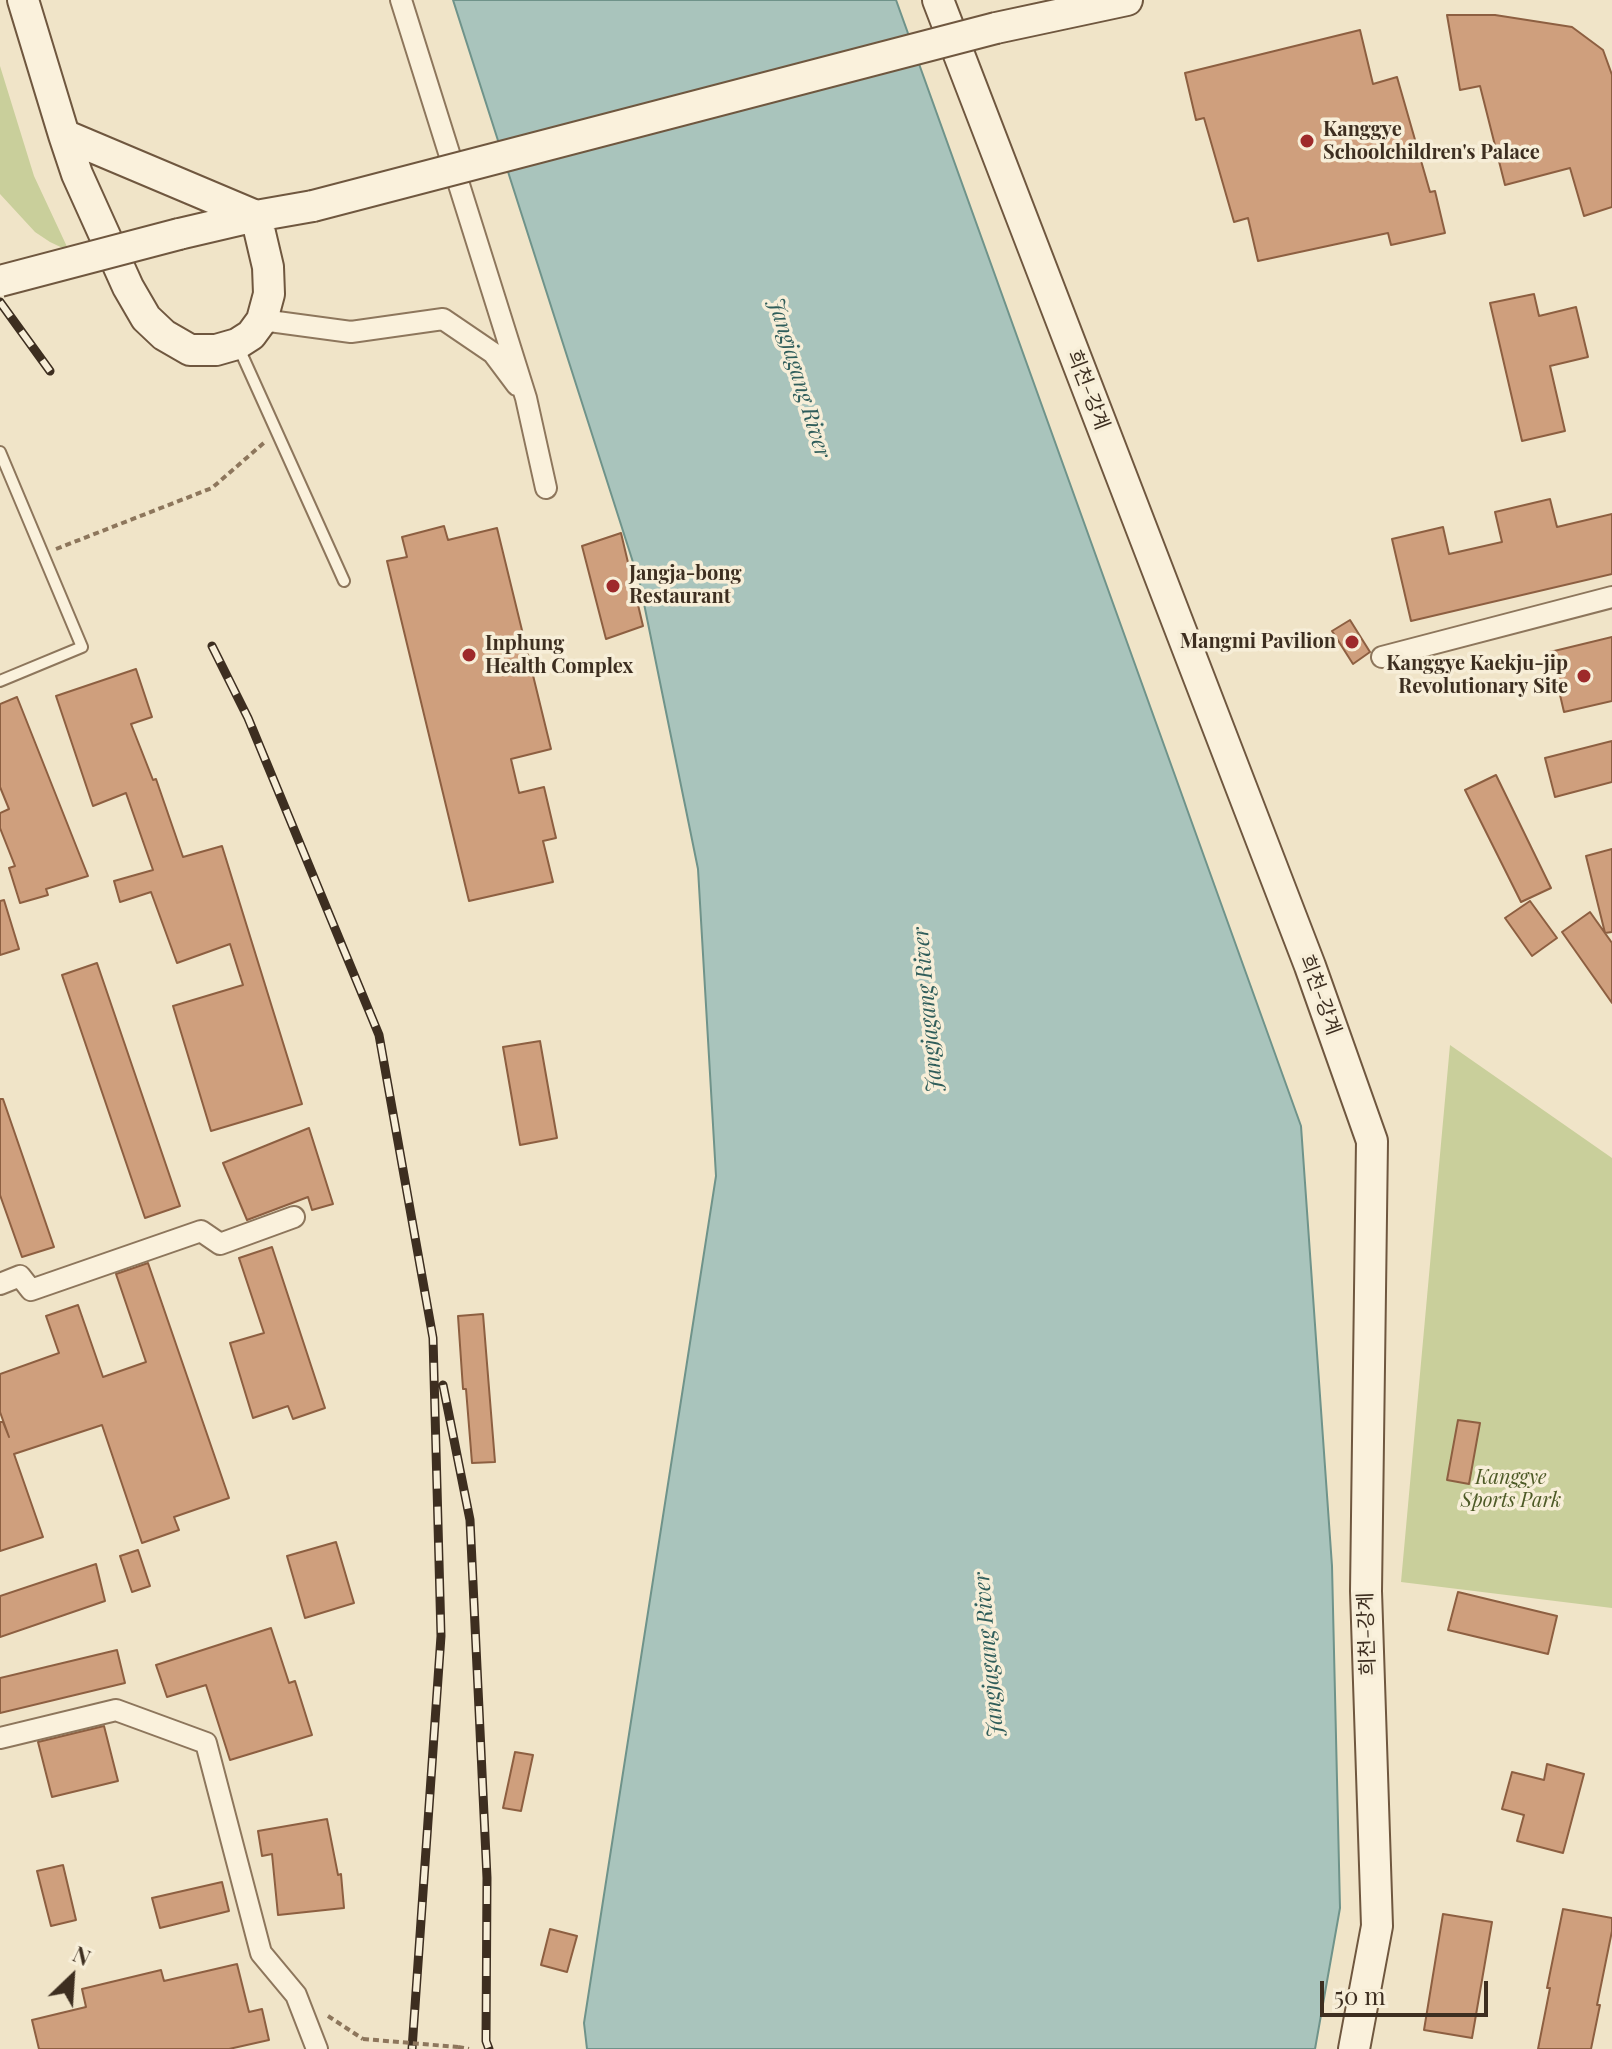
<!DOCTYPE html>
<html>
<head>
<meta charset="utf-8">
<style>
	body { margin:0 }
	#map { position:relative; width:1612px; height:2049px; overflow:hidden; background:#f0e4c8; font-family:"Playfair Display",serif }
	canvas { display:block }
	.north { position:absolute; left:32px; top:1937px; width:80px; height:80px; -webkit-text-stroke:6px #f7eed8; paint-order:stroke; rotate:25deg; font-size:22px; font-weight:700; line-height:32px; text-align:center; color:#3d2e20 }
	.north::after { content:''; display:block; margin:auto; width:28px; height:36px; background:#3d2e20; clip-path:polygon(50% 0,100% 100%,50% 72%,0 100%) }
	.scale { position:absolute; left:1320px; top:1981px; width:168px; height:36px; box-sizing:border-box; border:4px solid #3d2e20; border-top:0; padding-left:10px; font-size:24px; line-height:28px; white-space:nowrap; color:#3d2e20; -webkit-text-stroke:6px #f7eed8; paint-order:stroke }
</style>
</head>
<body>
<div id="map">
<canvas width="1612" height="2049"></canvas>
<div class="north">N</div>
<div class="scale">50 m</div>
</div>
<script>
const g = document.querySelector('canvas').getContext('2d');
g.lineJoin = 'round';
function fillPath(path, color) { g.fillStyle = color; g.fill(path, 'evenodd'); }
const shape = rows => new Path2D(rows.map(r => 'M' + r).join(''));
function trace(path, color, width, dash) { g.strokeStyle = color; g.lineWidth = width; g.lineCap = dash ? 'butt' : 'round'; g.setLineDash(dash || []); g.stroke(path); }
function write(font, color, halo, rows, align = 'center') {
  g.font = font + ' "Playfair Display","Noto Sans KR",serif'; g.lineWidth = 7; g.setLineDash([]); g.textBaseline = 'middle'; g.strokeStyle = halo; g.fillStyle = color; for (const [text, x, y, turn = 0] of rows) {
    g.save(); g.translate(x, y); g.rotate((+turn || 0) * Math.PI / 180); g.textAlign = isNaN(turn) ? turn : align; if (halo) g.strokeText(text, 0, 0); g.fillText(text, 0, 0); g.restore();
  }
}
const green = shape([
	[0,66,34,176,69,251,50,242,35,232,0,194],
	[1450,1045,1612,1158,1612,1608,1401,1582]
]);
const water = shape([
	[453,0,896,0,1301,1126,1332,1566,1340,1908,1315,2049,587,2049,584,2023,716,1176,698,869,640,584,453,0]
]);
const building = shape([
	[1447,15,1495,15,1572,27,1603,50,1612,75,1612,207,1584,216,1570,168,1505,185,1480,86,1460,90,1447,15],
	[1360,30,1373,84,1397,77,1430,192,1435,191,1445,233,1391,245,1388,233,1258,261,1248,218,1234,222,1204,118,1196,120,1185,73,1360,30],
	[1534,294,1539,316,1576,307,1588,357,1550,366,1565,431,1522,441,1490,303,1534,294],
	[1550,499,1557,527,1612,514,1612,574,1411,621,1392,539,1443,527,1449,554,1502,542,1495,512,1550,499],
	[444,526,448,540,497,528,551,749,511,759,519,793,544,787,556,838,543,841,553,882,469,901,387,561,407,557,402,537,444,526],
	[621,533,643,626,606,639,582,546,621,533],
	[1350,620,1370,652,1353,664,1332,631,1350,620],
	[1612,637,1612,701,1564,712,1550,652,1612,637],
	[136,669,152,717,131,724,153,780,156,779,183,857,222,846,302,1104,211,1131,173,1006,243,985,230,944,177,963,151,892,120,902,114,881,153,870,126,793,93,806,56,696,136,669],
	[17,697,88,876,46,889,48,895,20,903,9,868,15,866,0,828,0,813,9,809,0,787,0,704,17,697],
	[1612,741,1612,782,1555,797,1545,758,1612,741],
	[1496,775,1551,888,1521,902,1465,790,1496,775],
	[1612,849,1612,932,1605,933,1586,856,1612,849],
	[4,900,19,949,0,955,0,901,4,900],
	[1530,901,1557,938,1532,956,1505,918,1530,901],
	[1590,912,1612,943,1612,1003,1562,932,1590,912],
	[97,963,180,1206,145,1218,62,975,97,963],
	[540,1041,557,1138,520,1145,503,1047,540,1041],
	[0,1099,3,1099,54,1247,22,1257,0,1195,0,1099],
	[309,1128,333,1204,312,1210,308,1197,247,1220,223,1163,309,1128],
	[272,1247,325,1408,293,1419,288,1406,253,1418,230,1343,264,1333,239,1258,272,1247],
	[148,1263,229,1498,174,1517,179,1530,142,1543,102,1425,14,1454,43,1537,0,1551,0,1422,3,1422,9,1437,0,1412,0,1374,59,1353,46,1316,78,1305,103,1377,146,1362,116,1274,148,1263],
	[483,1314,495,1462,472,1463,466,1389,463,1389,458,1316,483,1314],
	[1458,1420,1480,1423,1469,1484,1447,1480,1458,1420],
	[336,1542,354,1603,305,1618,287,1556,336,1542],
	[138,1550,150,1586,132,1592,120,1556,138,1550],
	[96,1564,105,1601,0,1637,0,1596,96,1564],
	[1458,1592,1557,1616,1548,1654,1448,1630,1458,1592],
	[271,1628,289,1683,295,1681,312,1735,230,1760,206,1685,167,1697,156,1665,271,1628],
	[117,1650,125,1683,0,1713,0,1678,117,1650],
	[104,1726,118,1781,52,1797,38,1742,104,1726],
	[515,1752,533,1755,521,1811,503,1808,515,1752],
	[1547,1764,1584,1774,1563,1853,1517,1841,1524,1815,1502,1809,1512,1772,1544,1780,1547,1764],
	[327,1819,338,1875,341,1874,344,1908,278,1915,272,1854,262,1856,258,1831,327,1819],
	[63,1865,76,1920,51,1926,37,1871,63,1865],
	[222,1882,229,1911,160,1928,152,1898,222,1882],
	[1563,1909,1612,1918,1612,1931,1597,2005,1600,2005,1591,2049,1538,2049,1550,1988,1547,1988,1563,1909],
	[1443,1914,1492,1922,1472,2038,1424,2030,1443,1914],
	[550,1929,577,1936,567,1972,541,1965,550,1929],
	[237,1964,249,2012,262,2009,269,2040,229,2049,39,2049,32,2020,86,2007,82,1989,161,1970,164,1981,237,1964]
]);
const path = shape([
	[56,549,212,488,266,441],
	[328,2016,363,2039],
	[458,2047,469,2049]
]);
const lane = shape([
	[238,346,344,581],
	[0,452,82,647,0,681]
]);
const street = shape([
	[401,0,526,398,546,488],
	[262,320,351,332,443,319,493,353,517,385],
	[1382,657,1612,597],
	[0,1284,20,1276,31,1290,201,1231,220,1244,294,1217],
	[0,1738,116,1710,206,1743,261,1953,296,1995,317,2049]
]);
const secondary = shape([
	[23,0,64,135,77,174,128,287,146,318,164,335,190,350,216,350,237,344,251,335,262,320,269,294,268,267,256,216,64,135],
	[938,0,1310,966,1372,1141,1366,1591,1377,1926,1354,2049],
	[996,28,1127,0],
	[179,234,256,216,313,206]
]);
const rail = shape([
	[0,302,50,371],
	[212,646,248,718,379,1035,433,1338,441,1636,412,2049],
	[443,1385,470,1520,487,1878,486,2041,489,2049]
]);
const pathBridge = shape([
	[363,2039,458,2047]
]);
const secondaryBridge = shape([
	[313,206,996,28],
	[0,281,179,234]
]);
const markers = [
	[1307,141,8,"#9e2a2b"],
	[613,586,8,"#9e2a2b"],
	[1352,642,8,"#9e2a2b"],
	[469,655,8,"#9e2a2b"],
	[1584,676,8,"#9e2a2b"]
];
const poiNames = [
	["Kanggye",1323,130],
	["Schoolchildren's Palace",1323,153],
	["Jangja-bong",629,574],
	["Restaurant",629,597],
	["Mangmi Pavilion",1336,642,"right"],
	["Inphung",485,644],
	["Health Complex",485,667],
	["Kanggye Kaekju-jip",1568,664,"right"],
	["Revolutionary Site",1568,687,"right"]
];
const streetNames = [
	["희천-강계",1088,390,69],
	["희천-강계",1320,995,70],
	["희천-강계",1367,1634,-92]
];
const parkNames = [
	["Kanggye",1511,1478],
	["Sports Park",1511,1501]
];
const waterNames = [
	["Jangjagang River",799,378,73],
	["Jangjagang River",928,1010,-95],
	["Jangjagang River",989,1655,-95]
];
fillPath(green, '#c9cf9b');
fillPath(water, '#a9c4bc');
trace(water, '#6f938a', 2);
fillPath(building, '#cf9f7d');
trace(building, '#8d5f41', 2);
trace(lane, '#8d765c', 14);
trace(street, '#8d765c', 24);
trace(secondary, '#6f573f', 34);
trace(path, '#8d765c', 4, [6, 4]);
trace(lane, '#faf1dc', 10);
trace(street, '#faf1dc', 20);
trace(secondary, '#faf1dc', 30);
trace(rail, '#3d2e20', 9);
trace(rail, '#f7eed8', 6, [18]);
trace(secondaryBridge, '#6f573f', 34, []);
trace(pathBridge, '#8d765c', 4, [6, 4]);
trace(secondaryBridge, '#faf1dc', 30);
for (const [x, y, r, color] of markers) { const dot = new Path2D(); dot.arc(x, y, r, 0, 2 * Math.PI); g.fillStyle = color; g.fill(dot); trace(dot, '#f7eed8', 3); }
write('bold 20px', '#3d2e20', '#f7eed8', poiNames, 'left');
write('20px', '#3d2e20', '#f7eed8', streetNames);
write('italic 20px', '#4d5a26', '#f7eed8', parkNames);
write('italic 22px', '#2f5d5a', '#f7eed8', waterNames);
</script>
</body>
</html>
